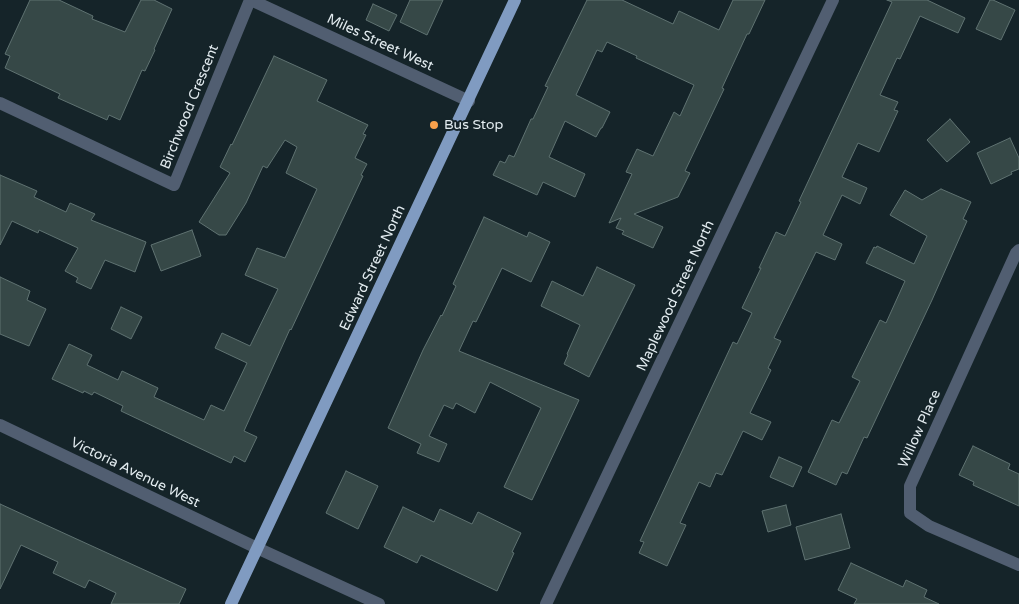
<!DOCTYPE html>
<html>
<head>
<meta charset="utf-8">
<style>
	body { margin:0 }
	canvas { display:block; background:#152429 }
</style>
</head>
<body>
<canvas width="1019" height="604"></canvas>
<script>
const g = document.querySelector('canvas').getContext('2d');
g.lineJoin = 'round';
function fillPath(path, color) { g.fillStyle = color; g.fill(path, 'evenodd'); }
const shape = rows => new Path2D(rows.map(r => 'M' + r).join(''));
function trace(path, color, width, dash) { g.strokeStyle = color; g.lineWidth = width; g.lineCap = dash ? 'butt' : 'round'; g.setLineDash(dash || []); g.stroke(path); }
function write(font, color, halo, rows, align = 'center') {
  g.font = font + ' "Varela Round",sans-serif'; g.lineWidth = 4; g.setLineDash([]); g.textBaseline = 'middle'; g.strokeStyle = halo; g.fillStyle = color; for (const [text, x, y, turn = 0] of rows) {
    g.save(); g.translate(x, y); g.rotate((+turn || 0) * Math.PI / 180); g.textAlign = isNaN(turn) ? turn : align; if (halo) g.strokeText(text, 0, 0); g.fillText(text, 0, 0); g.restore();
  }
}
const building = shape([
	[30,0,59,0,93,16,92,19,125,32,141,0,154,0,172,9,154,49,155,50,145,71,142,70,120,120,109,115,107,120,58,98,60,94,5,68,10,56,5,54,30,0],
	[410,0,443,0,427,35,400,22,410,0],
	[587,0,622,0,673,24,679,11,719,30,733,0,765,0,749,34,747,34,722,88,724,89,685,171,690,173,678,197,634,214,663,227,653,248,622,234,624,231,616,228,621,218,609,223,632,174,626,172,637,149,653,156,674,112,680,116,694,85,636,58,637,56,607,42,602,52,597,50,576,95,610,112,602,128,601,128,596,137,565,121,549,157,585,174,575,197,543,182,537,195,493,175,500,161,505,163,509,155,514,157,531,119,533,119,548,87,545,86,587,0],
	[887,0,927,0,965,18,958,33,920,16,900,59,897,58,880,95,898,102,894,110,898,111,879,152,858,143,842,177,867,188,860,204,842,195,823,235,842,244,835,260,816,252,774,338,781,341,768,368,771,370,750,413,771,422,762,440,743,431,722,475,716,473,710,487,699,482,680,523,686,525,667,566,639,553,644,542,640,541,733,342,737,344,752,313,742,308,761,268,759,268,776,232,785,236,801,202,799,201,892,2,887,0],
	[990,0,993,0,1015,10,1001,40,976,29,990,0],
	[373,4,397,15,389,31,366,20,373,4],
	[274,56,327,80,317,101,368,125,363,134,366,135,355,158,367,164,361,175,363,176,291,330,290,329,244,431,257,437,245,462,234,456,231,463,121,411,123,406,94,392,92,395,84,391,83,393,52,379,69,344,92,355,87,365,118,380,122,371,158,388,154,397,204,420,211,405,224,411,247,363,215,348,222,333,250,346,278,289,245,275,257,248,285,258,317,189,286,173,297,147,285,140,267,168,263,166,246,203,226,235,219,235,199,222,230,173,220,167,231,144,232,145,274,56],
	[950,119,970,142,947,162,927,140,950,119],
	[1010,138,1019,158,1019,169,1011,172,1012,174,991,184,977,153,1010,138],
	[0,175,37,191,34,197,66,212,70,203,95,214,91,220,146,242,135,272,105,260,91,289,76,282,78,278,65,271,78,248,39,230,38,233,12,221,0,245,0,175],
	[941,189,971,202,963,219,967,221,932,300,867,438,864,437,847,474,842,472,836,485,808,472,832,420,839,423,860,381,852,377,880,320,886,323,905,281,866,263,874,247,876,248,877,246,914,264,927,236,890,215,905,190,922,200,941,189],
	[484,217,527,237,529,232,550,242,531,282,502,268,476,322,473,321,459,351,579,400,532,500,504,487,541,408,490,382,475,413,456,403,453,409,444,405,429,436,447,444,439,462,417,453,421,444,388,428,423,350,441,315,442,316,456,286,453,284,484,217],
	[192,230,201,256,161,271,151,245,192,230],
	[597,267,635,285,589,377,564,364,568,355,567,354,580,325,541,306,552,281,583,296,597,267],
	[0,277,30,291,27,300,46,309,29,346,0,334,0,277],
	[121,307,142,317,131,339,111,329,121,307],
	[973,446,1010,464,1008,469,1019,474,1019,506,973,485,974,482,959,475,973,446],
	[779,457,802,467,793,487,770,477,779,457],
	[346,471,378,486,358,529,326,513,346,471],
	[0,504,186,589,179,604,111,604,116,593,89,580,85,588,53,573,58,562,21,545,0,589,0,504],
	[786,505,791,525,768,532,762,511,786,505],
	[403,507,434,522,440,509,472,524,478,512,521,533,512,552,514,553,497,591,421,555,417,563,384,547,403,507],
	[841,514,850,548,805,560,796,527,841,514],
	[851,563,903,587,906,580,927,590,924,597,939,604,854,604,857,599,838,590,851,563]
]);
const minor = shape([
	[251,0,469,101],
	[0,103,174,185,250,0],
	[1019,250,1016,253,910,486,910,513,929,526,1019,565],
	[0,425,257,548,379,604],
	[546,604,833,0]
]);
const major = shape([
	[231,604,515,0]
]);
const markers = [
	[434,125,5,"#f8a04b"]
];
const streetNames = [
	["Miles Street West",380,43,25],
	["Birchwood Crescent",190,107,-68],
	["Edward Street North",373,268,-65],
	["Maplewood Street North",676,296,-65],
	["Willow Place",920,429,-66],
	["Victoria Avenue West",135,473,26]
];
const poiNames = [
	["Bus Stop",444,125]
];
fillPath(building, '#364847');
trace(building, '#5f7271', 1);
trace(minor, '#515e71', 12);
trace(major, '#809bc1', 12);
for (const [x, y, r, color] of markers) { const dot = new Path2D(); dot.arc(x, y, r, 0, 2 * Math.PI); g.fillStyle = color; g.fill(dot); trace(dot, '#152429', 2); }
write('14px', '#e3ecf0', '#152429', streetNames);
write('14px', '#e3ecf0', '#152429', poiNames, 'left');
</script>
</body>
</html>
